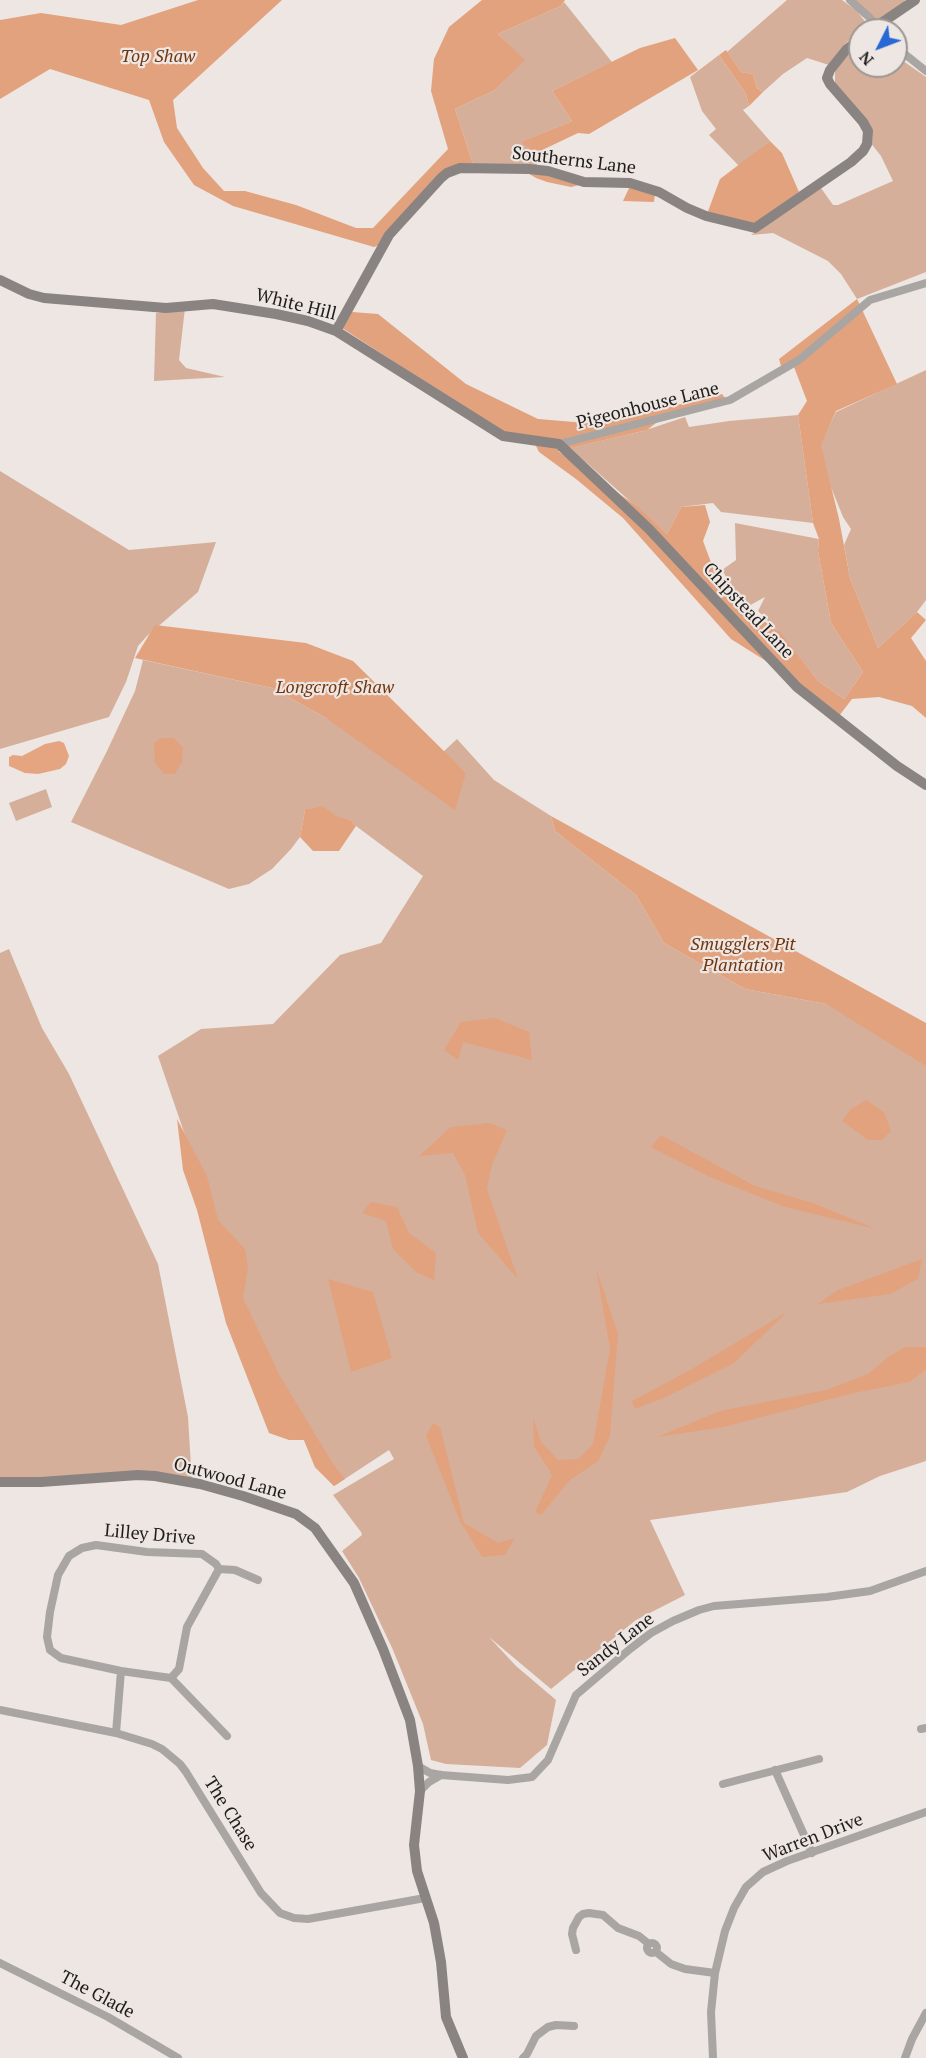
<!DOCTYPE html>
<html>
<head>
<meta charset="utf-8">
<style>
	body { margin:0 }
	#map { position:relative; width:926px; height:2058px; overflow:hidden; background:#ede6e2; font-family:"PT Serif",serif }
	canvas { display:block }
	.north { position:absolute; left:848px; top:18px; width:60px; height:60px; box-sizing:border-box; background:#ede6e2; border:2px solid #9b9693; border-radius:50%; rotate:228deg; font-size:16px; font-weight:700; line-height:24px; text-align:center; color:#201e1c }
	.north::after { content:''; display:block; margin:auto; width:21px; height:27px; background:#2868d5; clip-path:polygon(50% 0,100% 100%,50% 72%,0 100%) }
</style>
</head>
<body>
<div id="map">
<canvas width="926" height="2058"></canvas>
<div class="north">N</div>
</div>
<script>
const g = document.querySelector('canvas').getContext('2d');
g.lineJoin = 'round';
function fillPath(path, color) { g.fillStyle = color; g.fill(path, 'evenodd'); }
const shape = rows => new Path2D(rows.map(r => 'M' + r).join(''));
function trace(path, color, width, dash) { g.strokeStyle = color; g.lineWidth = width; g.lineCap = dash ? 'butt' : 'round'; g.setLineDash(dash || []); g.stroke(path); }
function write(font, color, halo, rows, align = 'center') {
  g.font = font + ' "PT Serif",serif'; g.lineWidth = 4.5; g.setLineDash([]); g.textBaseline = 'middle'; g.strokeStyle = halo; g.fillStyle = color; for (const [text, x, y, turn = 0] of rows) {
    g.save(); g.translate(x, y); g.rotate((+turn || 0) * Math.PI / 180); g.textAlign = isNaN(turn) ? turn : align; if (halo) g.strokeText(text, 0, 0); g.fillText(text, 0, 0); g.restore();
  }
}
const green = shape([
	[787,0,842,0,857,11,867,24,866,29,860,30,860,33,847,42,829,65,807,58,783,74,763,92,757,88,753,74,741,72,727,52],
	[855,0,904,0,907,2,881,19,874,18],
	[564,2,612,62,552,91,572,121,522,142,536,153,537,165,473,164,455,109,495,90,524,60,498,34,561,6],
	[860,43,860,66,896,66,896,56,926,77,926,272,857,299,841,274,828,261,773,233,751,235,821,188,833,205,838,205,893,181,881,156,870,142,835,83,835,69],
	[719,55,746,94,749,106,743,110,770,141,739,166,709,135,716,129,702,111,690,77],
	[185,308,179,360,186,368,225,377,154,381,156,313],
	[926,370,926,600,917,612,878,648,850,578,844,545,851,529,843,517,831,487,820,445,836,412],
	[798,415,813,523,721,512,713,503,681,507,667,534,570,448,643,431,685,417,689,427,729,421],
	[0,471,129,550,216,542,198,592,147,636,138,646,126,682,109,717,0,749],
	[735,523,819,539,818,551,831,623,863,672,844,699,818,681,780,633,758,611,765,597,745,608,722,570,736,560],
	[143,660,272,688,326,718,466,773,443,752,457,739,494,780,551,816,555,831,636,895,664,943,745,989,826,1004,926,1053,926,1461,880,1476,847,1492,650,1520,685,1595,636,1620,551,1689,489,1637,516,1666,556,1700,547,1745,520,1768,446,1764,431,1760,423,1724,393,1650,359,1578,342,1551,362,1535,361,1532,333,1495,394,1459,389,1450,334,1486,315,1467,304,1440,257,1346,158,1056,201,1029,273,1024,340,955,381,943,423,876,356,826,351,820,305,810,300,837,291,849,272,869,249,884,229,889,71,822,107,751,135,691],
	[46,789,52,807,16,821,9,803],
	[9,949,42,1028,69,1074,158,1264,188,1417,192,1483,155,1476,0,1482,0,953]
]);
const forest = shape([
	[198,0,282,0,173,100,177,128,203,168,224,191,245,191,296,205,356,228,373,228,448,149,431,91,434,59,449,27,482,0,565,0,561,6,498,34,525,60,495,90,455,109,473,164,441,174,382,244,374,247,233,206,194,185,164,142,149,100,50,69,0,99,0,20,41,13,121,25],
	[675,38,698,70,589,134,578,133,536,153,521,142,572,121,552,91,640,48],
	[726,50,741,72,753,74,757,88,763,92,749,106,746,94,719,55],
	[770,141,782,153,799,192,754,224,707,214,720,179],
	[523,170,541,174,579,185,571,187,547,182,536,178],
	[630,186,655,193,654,202,623,201],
	[857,299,897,384,836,411,821,445,839,519,850,578,878,648,917,612,926,620,911,638,926,661,926,718,912,706,879,697,852,699,839,716,796,680,731,639,623,518,576,479,539,452,531,436,504,433,342,328,352,312,378,314,466,384,538,419,599,424,722,394,725,398,669,413,647,430,558,451,638,507,667,534,681,507,705,505,710,522,703,541,715,573,724,589,745,608,780,632,818,681,844,699,863,672,831,623,818,551,819,539,813,523,798,415,807,401,794,367,781,366,779,359],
	[155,625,306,643,353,661,466,773,455,810,326,718,272,688,135,658],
	[161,738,174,738,183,748,182,762,175,774,164,774,155,763,154,743],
	[323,806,336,816,351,820,356,826,339,851,313,851,300,837,305,810],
	[551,816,926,1023,926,1066,826,1004,745,989,664,943,636,895,555,831],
	[495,1018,529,1032,532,1060,463,1042,458,1060,444,1050,461,1022],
	[866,1100,884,1112,891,1131,882,1140,868,1140,842,1121,851,1109],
	[177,1119,207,1176,218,1220,245,1249,248,1268,243,1298,280,1376,333,1464,345,1479,334,1486,315,1467,304,1440,289,1440,269,1433,226,1323,197,1210,183,1170],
	[489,1123,507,1130,492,1165,487,1189,518,1279,478,1233,465,1175,453,1153,419,1156,451,1127],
	[661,1135,755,1186,813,1203,876,1229,785,1207,710,1177,651,1147],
	[371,1202,397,1207,409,1233,436,1253,434,1280,416,1272,393,1249,386,1221,362,1213],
	[922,1259,918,1279,890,1294,818,1304,838,1290],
	[596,1268,618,1334,610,1436,598,1461,570,1480,541,1515,535,1512,552,1475,534,1446,533,1417,541,1442,558,1460,578,1459,593,1444,610,1349],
	[328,1279,373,1292,392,1358,351,1372],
	[787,1312,733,1364,666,1397,635,1409,632,1401,690,1370],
	[905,1347,926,1347,926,1370,909,1382,854,1393,724,1427,657,1437,720,1411,826,1390,868,1374,888,1357],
	[433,1423,440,1427,464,1523,498,1543,515,1538,505,1555,482,1557,460,1521,426,1436]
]);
const water = shape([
	[59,741,64,743,69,756,66,764,60,769,38,774,25,773,9,766,9,757,13,755,22,756,45,744]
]);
const street = shape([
	[850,0,869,17,879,29],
	[896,47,926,71],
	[559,444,730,400,799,360,870,300,926,283],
	[219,1569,216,1564,202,1554,147,1552,96,1545,82,1548,69,1556,58,1575,50,1612,47,1637,50,1650,61,1658,121,1671,171,1678,227,1736],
	[219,1569,235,1570,258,1580],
	[171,1678,179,1669,187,1627,219,1569],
	[0,1710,116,1733,152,1744,162,1749,180,1764,186,1772,261,1893,280,1913,294,1918,308,1919,425,1898],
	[921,1729,926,1728],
	[116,1733,121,1671],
	[418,1766,430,1773,441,1775,508,1780,532,1777,548,1760,576,1695,630,1649,651,1633,673,1621,699,1610,714,1606,827,1597,870,1591,926,1571],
	[775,1770,812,1853],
	[723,1784,819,1759],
	[420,1791,429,1782,441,1775],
	'647 1948a5 5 0 1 1 10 0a5 5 0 1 1-10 0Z',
	[576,1950,572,1934,573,1928,579,1917,583,1914,589,1913,603,1915,618,1928,639,1936,649,1944],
	[656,1952,671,1964,685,1969,715,1973],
	[0,1963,108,2017,178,2058],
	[523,2058,527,2054,536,2036,548,2027,556,2025,574,2026],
	[713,2058,711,2012,715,1973,725,1931,734,1908,746,1887,763,1872,787,1861,926,1812],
	[905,2058,912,2039,926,2013]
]);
const secondary = shape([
	[871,30,915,0],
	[0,280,29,294,44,298,166,308,213,304,276,314,308,321,336,331,503,436,559,444,649,529,797,687,897,766,926,785],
	[336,331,389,235,441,178,447,173,460,168,529,169,548,171,584,182,630,183,659,192,687,208,706,216,755,228,851,162,863,151,867,144,868,131,863,122,830,84,827,78,830,70,846,50,860,39],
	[0,1482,41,1482,138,1475,155,1476,200,1484,243,1496,296,1514,315,1528,354,1583,383,1649,410,1720,418,1766,420,1791,414,1845,417,1871,434,1923,441,1962,446,2017,463,2058]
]);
const parkNames = [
	["Top Shaw",158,57],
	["Longcroft Shaw",335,688],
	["Smugglers Pit",743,945],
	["Plantation",743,966]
];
const streetNames = [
	["Southerns Lane",574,161,7],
	["White Hill",296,305,14],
	["Pigeonhouse Lane",648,406,-14],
	["Chipstead Lane",748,611,47],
	["Outwood Lane",230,1479,15],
	["Lilley Drive",150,1535,5],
	["Sandy Lane",616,1645,-38],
	["The Chase",230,1814,58],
	["Warren Drive",813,1838,-21],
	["The Glade",97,1995,28]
];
fillPath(green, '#d6af9a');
fillPath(forest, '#e2a27e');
fillPath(water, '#e5a581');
trace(street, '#a8a5a3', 8);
trace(secondary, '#898482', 10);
write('italic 18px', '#71360e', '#ede6e2', parkNames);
write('18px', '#201e1c', '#ede6e2', streetNames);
</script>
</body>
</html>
